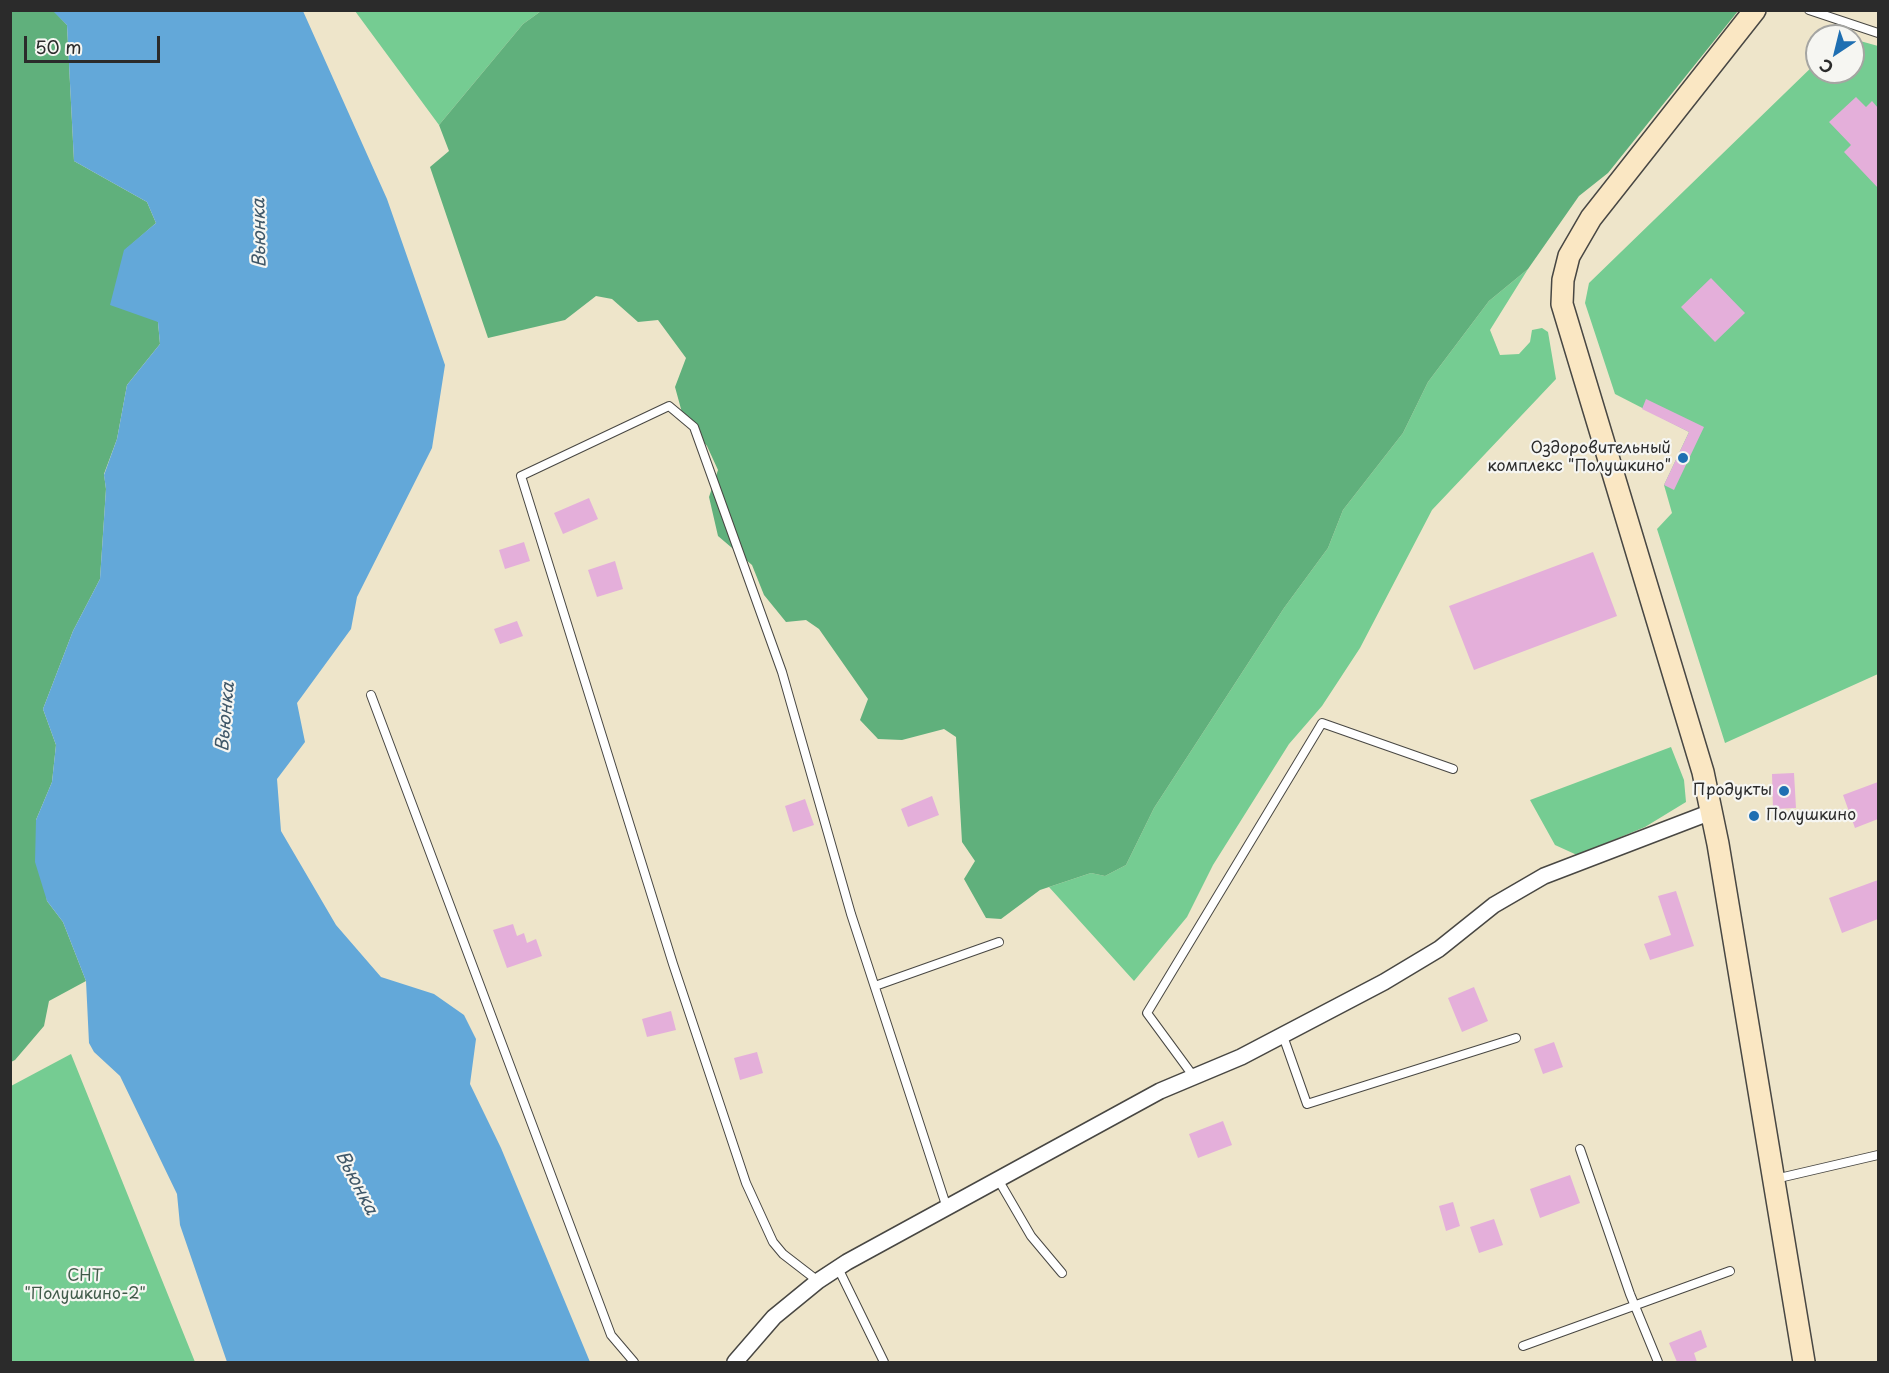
<!DOCTYPE html>
<html>
<head>
<meta charset="utf-8">
<style>
	body { margin:0 }
	#map { position:relative; width:1889px; height:1373px; overflow:hidden; background:#eee5ca; font-family:"Playpen Sans",sans-serif }
	canvas { display:block }
	.frame { position:absolute; inset:0; border:12px solid #2b2b2b; pointer-events:none }
	.north { position:absolute; left:1805px; top:24px; width:60px; height:60px; box-sizing:border-box; background:#f6f6f2; border:2px solid #a5a5a2; border-radius:50%; rotate:215deg; font-size:16px; font-weight:700; line-height:24px; text-align:center; color:#2b2b2b }
	.north::after { content:''; display:block; margin:auto; width:21px; height:27px; background:#1f6fb2; clip-path:polygon(50% 0,100% 100%,50% 72%,0 100%) }
	.scale { position:absolute; left:24px; top:36px; width:136px; height:27px; box-sizing:border-box; border:3px solid #2b2b2b; border-top:0; padding-left:8px; font-size:18px; line-height:21px; white-space:nowrap; color:#2b2b2b; -webkit-text-stroke:4px #f6f6f2; paint-order:stroke }
</style>
</head>
<body>
<div id="map">
<canvas width="1889" height="1373"></canvas>
<div class="frame"></div>
<div class="north">С</div>
<div class="scale">50 m</div>
</div>
<script>
const g = document.querySelector('canvas').getContext('2d');
g.lineJoin = 'round';
function fillPath(path, color) { g.fillStyle = color; g.fill(path, 'evenodd'); }
const shape = rows => new Path2D(rows.map(r => 'M' + r).join(''));
function trace(path, color, width, dash) { g.strokeStyle = color; g.lineWidth = width; g.lineCap = dash ? 'butt' : 'round'; g.setLineDash(dash || []); g.stroke(path); }
function write(font, color, halo, rows, align = 'center') {
  g.font = font + ' "Playpen Sans",sans-serif'; g.lineWidth = 4.5; g.setLineDash([]); g.textBaseline = 'middle'; g.strokeStyle = halo; g.fillStyle = color; for (const [text, x, y, turn = 0] of rows) {
    g.save(); g.translate(x, y); g.rotate((+turn || 0) * Math.PI / 180); g.textAlign = isNaN(turn) ? turn : align; if (halo) g.strokeText(text, 0, 0); g.fillText(text, 0, 0); g.restore();
  }
}
const green = shape([
	[355,11,541,11,523,24,439,125],
	[1853,39,1878,46,1878,674,1725,743,1657,529,1672,513,1664,485,1689,432,1615,394,1585,303,1589,283,1817,62,1817,72,1853,72],
	[1528,269,1490,330,1500,355,1519,354,1530,342,1532,330,1542,328,1548,332,1556,379,1432,510,1360,648,1322,706,1289,744,1213,865,1187,917,1134,981,1049,887,1091,873,1105,876,1126,865,1154,808,1284,608,1328,548,1343,510,1403,433,1428,382,1489,301],
	[1671,747,1684,780,1686,802,1645,827,1577,855,1555,845,1530,800],
	[71,1054,195,1362,11,1362,11,1086]
]);
const forest = shape([
	[53,10,67,25,74,161,147,202,156,223,124,251,158,322,160,344,127,385,117,439,104,474,106,489,100,579,73,631,43,709,56,745,52,782,36,820,47,901,63,922,86,981,49,1001,44,1026,15,1060,11,1062,10,11],
	[541,11,1738,11,1608,173,1579,196,1528,269,1489,301,1428,382,1403,433,1343,510,1328,548,1284,608,1154,808,1126,865,1105,876,1091,873,1040,890,1001,919,986,918,964,879,975,861,962,842,956,737,944,729,902,740,878,739,860,720,868,699,819,629,806,620,786,622,764,595,752,565,718,536,709,497,718,470,707,446,684,420,675,387,686,358,658,320,638,322,612,299,596,296,565,320,488,338,430,167,449,151,439,125,523,24]
]);
const water = shape([
	[53,11,303,11,387,199,445,365,432,448,357,597,351,629,297,703,305,742,277,779,281,831,336,925,381,977,434,994,464,1015,476,1039,470,1084,501,1148,590,1362,227,1362,180,1225,177,1194,120,1076,94,1052,89,1043,86,981,63,922,47,901,35,862,36,820,52,782,56,745,43,709,73,631,100,579,106,489,104,475,117,439,127,385,160,344,158,322,110,305,124,250,156,223,147,202,74,161,67,25]
]);
const building = shape([
	[1856,97,1866,107,1872,101,1878,108,1878,188,1844,152,1851,145,1829,122],
	[1711,278,1745,313,1715,342,1681,307],
	[1646,399,1704,427,1674,490,1664,485,1689,432,1642,409],
	[589,498,598,519,563,534,554,513],
	[524,542,530,561,505,569,499,550],
	[1593,552,1617,616,1474,670,1449,606],
	[615,561,623,589,597,597,588,570],
	[517,621,523,636,500,644,494,629],
	[1794,773,1796,808,1773,809,1772,774],
	[1878,782,1878,819,1855,828,1843,795],
	[932,796,939,815,908,827,901,809],
	[805,799,814,825,793,832,785,806],
	[1878,880,1878,919,1842,933,1829,898],
	[1676,891,1694,946,1650,960,1644,944,1671,935,1658,896],
	[513,924,517,936,524,933,527,943,536,939,542,956,507,968,493,930],
	[1474,987,1488,1021,1462,1032,1448,998],
	[671,1011,676,1030,647,1037,642,1019],
	[1554,1042,1563,1067,1543,1074,1534,1049],
	[757,1052,763,1073,740,1080,734,1058],
	[1223,1121,1232,1145,1198,1158,1189,1134],
	[1570,1175,1580,1203,1540,1218,1530,1189],
	[1453,1202,1460,1226,1446,1231,1439,1206],
	[1494,1219,1503,1245,1479,1253,1470,1227],
	[1701,1330,1707,1347,1694,1353,1697,1362,1677,1362,1669,1343]
]);
const service = shape([
	[1809,10,1878,33],
	[371,695,611,1335,634,1362],
	[875,986,999,942],
	[1283,1036,1307,1104,1516,1038],
	[1194,1077,1147,1013,1322,723,1453,769],
	[1580,1149,1630,1294,1658,1362],
	[1775,1179,1878,1155],
	[999,1181,1031,1236,1062,1273],
	[838,1268,884,1362],
	[818,1281,783,1254,773,1242,746,1183,673,964,521,476,669,406,694,427,782,672,851,914,947,1208],
	[1523,1346,1730,1271]
]);
const minor = shape([
	[735,1362,774,1317,818,1281,847,1262,1160,1091,1241,1057,1384,982,1439,949,1494,905,1544,876,1711,812]
]);
const secondary = shape([
	[1755,10,1591,218,1569,256,1563,280,1562,304,1703,772,1718,844,1804,1362]
]);
const markers = [
	[1683,458,6,"#1f6fb2"],
	[1784,791,6,"#1f6fb2"],
	[1754,816,6,"#1f6fb2"]
];
const poiNames = [
	["Оздоровительный",1671,449],
	["комплекс \"Полушкино\"",1671,467],
	["Продукты",1772,791],
	["Полушкино",1766,816,"left"]
];
const parkNames = [
	["СНТ",85,1277],
	["\"Полушкино-2\"",85,1295]
];
const waterNames = [
	["Вьюнка",260,233,-91],
	["Вьюнка",226,717,-85],
	["Вьюнка",356,1183,62]
];
fillPath(green, '#75cc92');
fillPath(forest, '#60b07c');
fillPath(water, '#63a8d9');
fillPath(building, '#e4afda');
trace(service, '#484743', 10);
trace(minor, '#484743', 18);
trace(secondary, '#484743', 24);
trace(service, '#fff', 8);
trace(minor, '#fff', 15);
trace(secondary, '#fae7c3', 21);
for (const [x, y, r, color] of markers) { const dot = new Path2D(); dot.arc(x, y, r, 0, 2 * Math.PI); g.fillStyle = color; g.fill(dot); trace(dot, '#f6f6f2', 2); }
write('16px', '#2b2b2b', '#f6f6f2', poiNames, 'right');
write('16px', '#415b4a', '#f6f6f2', parkNames);
write('italic 18px', '#3f5768', '#f6f6f2', waterNames);
</script>
</body>
</html>
